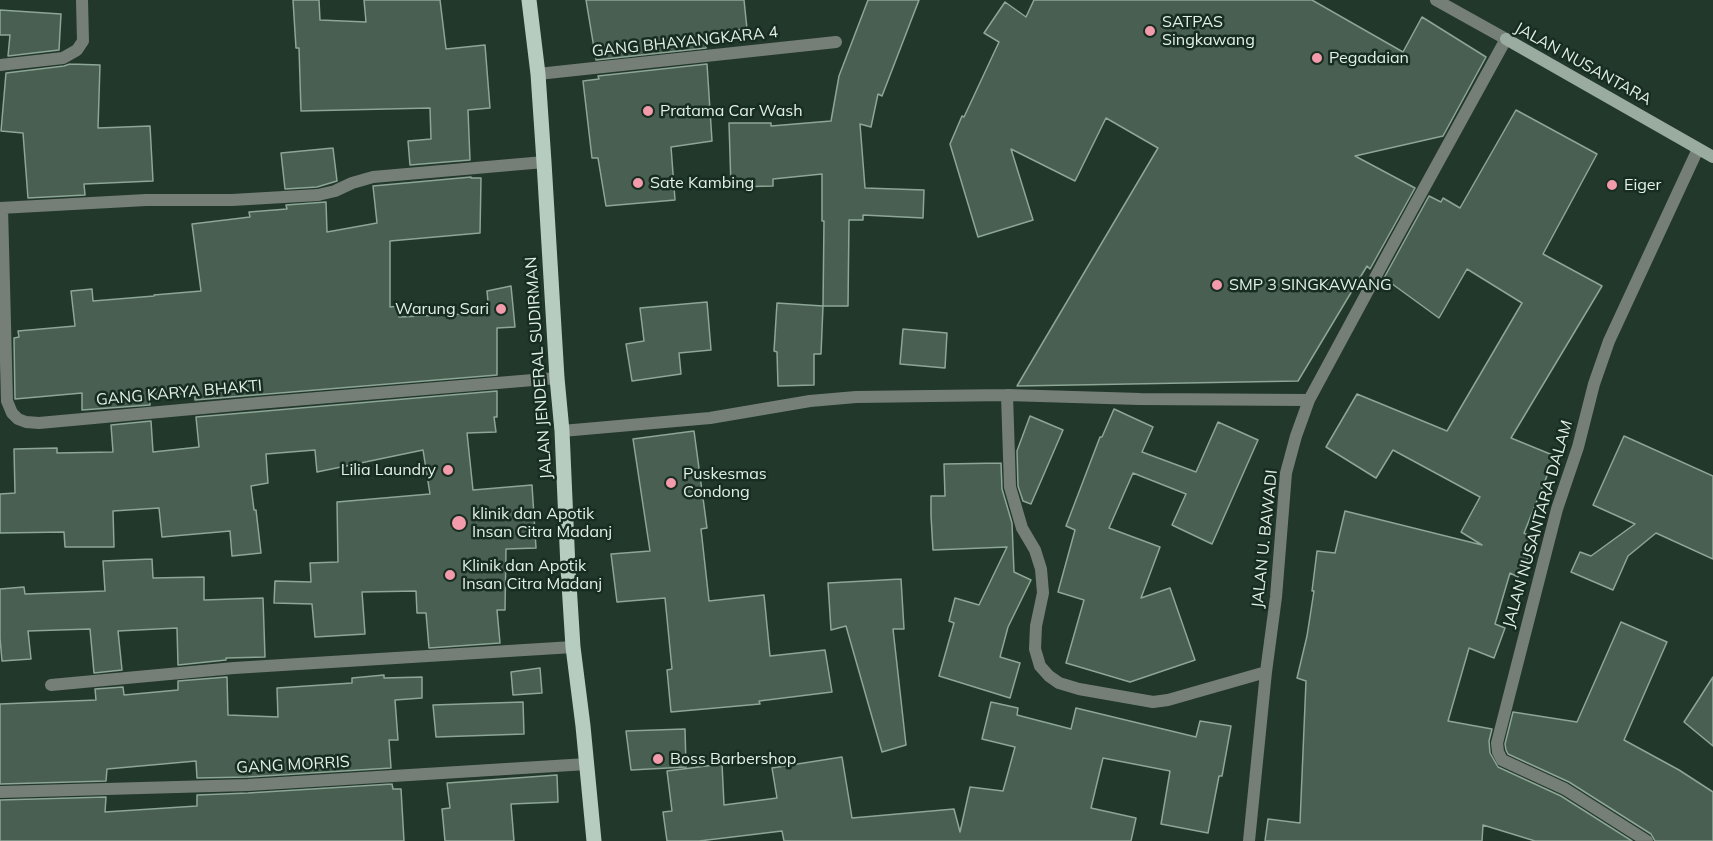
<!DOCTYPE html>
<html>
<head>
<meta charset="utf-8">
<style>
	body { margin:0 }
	canvas { display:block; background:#22382b }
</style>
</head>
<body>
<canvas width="1713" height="841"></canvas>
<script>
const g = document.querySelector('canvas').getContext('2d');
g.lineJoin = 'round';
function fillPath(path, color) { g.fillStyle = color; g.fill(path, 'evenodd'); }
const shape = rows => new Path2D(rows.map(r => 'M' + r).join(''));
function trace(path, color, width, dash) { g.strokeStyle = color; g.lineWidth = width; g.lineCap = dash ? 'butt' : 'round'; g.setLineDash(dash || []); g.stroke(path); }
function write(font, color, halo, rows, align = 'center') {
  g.font = font + ' Mulish,sans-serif'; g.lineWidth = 5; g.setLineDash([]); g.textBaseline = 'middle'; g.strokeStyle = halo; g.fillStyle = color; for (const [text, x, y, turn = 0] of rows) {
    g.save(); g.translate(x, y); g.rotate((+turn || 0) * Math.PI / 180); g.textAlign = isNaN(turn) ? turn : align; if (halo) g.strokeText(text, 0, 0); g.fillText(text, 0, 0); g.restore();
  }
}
const building = shape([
	[293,0,319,0,320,20,366,22,364,0,440,0,446,49,485,45,490,108,468,110,470,160,410,165,408,141,431,139,430,108,301,111,299,48,296,48,293,0],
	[586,0,744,0,747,29,705,33,706,48,596,60,586,0],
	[868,0,919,0,882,96,878,94,871,127,860,124,865,188,924,190,923,218,863,215,863,220,849,220,848,306,823,306,824,221,822,221,822,174,773,179,773,186,731,187,729,123,771,123,771,126,831,121,839,76,868,0],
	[1034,0,1312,0,1403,52,1422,17,1486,57,1443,136,1355,156,1415,188,1370,269,1367,266,1298,381,1017,386,1158,148,1106,118,1075,181,1011,149,1033,220,978,237,950,144,962,116,964,117,999,42,984,33,1005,2,1026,17,1034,0],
	[0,10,61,14,59,50,8,56,10,35,0,35,0,10],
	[70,64,100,65,98,128,150,126,153,181,84,184,85,195,28,198,23,133,1,131,6,73,64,66,70,64],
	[707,64,712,141,671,147,675,200,606,206,598,158,592,158,583,81,599,79,598,76,707,64],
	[1516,110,1597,154,1543,254,1602,286,1511,438,1555,456,1524,533,1537,540,1518,577,1510,573,1495,624,1505,628,1494,658,1469,648,1448,721,1492,729,1489,741,1490,753,1498,767,1561,796,1632,841,1535,841,1483,825,1482,841,1265,841,1268,819,1300,823,1306,681,1297,678,1307,636,1314,591,1312,591,1317,551,1335,553,1345,511,1482,545,1461,532,1480,497,1393,450,1376,478,1326,447,1357,394,1447,431,1522,303,1467,269,1439,318,1384,278,1429,196,1441,202,1443,198,1460,208,1516,110],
	[333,148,337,181,317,187,285,189,281,153,333,148],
	[471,177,471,178,481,178,480,233,390,241,390,307,399,306,399,317,489,313,487,291,511,286,515,327,497,328,497,375,195,400,195,393,150,397,150,405,82,410,82,393,15,399,14,338,19,337,18,331,75,326,71,291,92,289,93,301,154,296,154,295,201,291,192,224,250,217,249,212,287,209,286,205,326,202,327,232,377,223,373,186,471,177],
	[707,302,711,350,679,353,681,374,632,381,626,344,644,341,640,308,707,302],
	[777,303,823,306,821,354,814,354,814,385,778,386,777,352,774,351,777,303],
	[903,329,947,333,945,368,900,364,903,329],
	[497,391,497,417,494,417,496,432,467,433,473,490,532,485,536,548,506,549,505,610,497,610,500,643,429,648,426,613,417,613,416,591,362,592,365,634,315,637,312,604,274,603,275,581,311,582,310,563,338,562,337,502,430,494,423,450,317,472,315,450,266,454,268,483,251,486,254,510,256,510,261,553,232,556,230,531,162,537,159,508,113,511,114,547,65,547,64,532,0,533,0,494,15,493,14,449,57,448,57,453,113,452,111,425,151,421,153,452,199,447,196,417,497,391],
	[1114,409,1153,427,1142,452,1196,472,1218,422,1258,440,1212,544,1172,525,1186,494,1133,473,1109,528,1160,547,1141,598,1170,588,1195,660,1130,682,1066,663,1084,600,1058,592,1075,530,1066,526,1100,437,1102,437,1114,409],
	[1030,416,1063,430,1031,504,1023,501,1018,486,1017,451,1030,416],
	[694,431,707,528,701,529,709,601,764,595,770,656,825,650,832,692,759,701,760,704,671,712,667,670,672,669,665,598,617,602,611,554,650,551,633,439,694,431],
	[1624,436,1713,476,1713,559,1656,533,1628,556,1613,590,1571,572,1580,552,1591,556,1635,524,1593,505,1624,436],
	[1001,463,1002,489,1012,523,1014,572,1031,580,1008,627,1000,657,1020,663,1010,698,939,676,954,623,949,621,955,598,979,605,1007,547,933,550,931,516,931,496,945,496,944,464,1001,463],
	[152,559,153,578,204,577,204,600,263,598,265,657,226,658,226,660,178,665,177,628,118,631,122,670,94,673,90,629,28,631,31,659,2,661,0,638,0,589,24,587,25,594,105,591,103,561,152,559],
	[901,579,904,629,893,629,906,745,882,752,846,626,831,630,828,583,901,579],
	[1621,622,1667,642,1624,740,1679,770,1713,792,1713,841,1655,841,1651,834,1569,782,1508,754,1506,750,1505,744,1513,712,1577,722,1621,622],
	[540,668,542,693,513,695,511,672,540,668],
	[384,675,384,678,422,677,422,698,395,700,398,740,389,740,391,768,248,777,197,778,196,761,107,769,106,781,0,784,0,704,96,700,95,689,123,687,124,695,178,690,178,681,227,677,228,715,278,717,277,688,352,683,352,678,384,675],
	[1713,677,1713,746,1684,722,1713,677],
	[523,702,524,734,436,737,433,705,523,702],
	[991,702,1018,708,1017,715,1071,729,1076,708,1196,737,1200,721,1231,726,1222,776,1219,776,1208,833,1161,824,1170,771,1103,758,1091,808,1136,818,1131,841,784,841,782,831,699,841,667,841,663,812,672,811,667,771,722,764,724,805,777,798,772,768,842,757,852,818,954,809,960,832,970,787,1003,791,1015,747,982,739,991,702],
	[685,729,686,767,631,770,626,731,685,729],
	[557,775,558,802,511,804,514,841,445,841,442,809,450,808,447,783,557,775],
	[392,784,393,789,401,789,404,841,0,841,0,800,106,797,105,812,197,806,197,795,248,793,392,784]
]);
const minor = shape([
	[0,65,63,58,77,50,83,41,82,0],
	[538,74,836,42],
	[0,208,146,200,232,200,318,195,335,191,352,183,373,177,544,162],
	[2,208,7,401,12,413,18,419,26,422,39,423,258,403,557,378],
	[1007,395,1010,487,1022,528,1035,550,1041,569,1043,593,1036,626,1035,649,1040,666,1049,676,1059,683,1079,689,1153,702,1168,700,1266,672],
	[562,431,710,418,810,401,856,397,1007,395,1140,399,1309,400],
	[51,685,234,668,573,647],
	[0,792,248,785,587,764],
	[1249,841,1266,672,1276,597,1286,473,1296,436,1309,400,1390,250,1506,39],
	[1647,841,1565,789,1502,760,1498,752,1497,743,1557,509,1578,447,1594,384,1609,341,1698,149]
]);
const tertiary = shape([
	[1436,0,1506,39]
]);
const secondary = shape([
	[1506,39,1713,157]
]);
const primary = shape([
	[529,0,538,74,544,162,557,378,562,431,568,568,573,647,583,726,594,841]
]);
const markers = [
	[1150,31,6,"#f39aab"],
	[1317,58,6,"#f39aab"],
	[648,111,6,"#f39aab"],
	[638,183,6,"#f39aab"],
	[1612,185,6,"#f39aab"],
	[1217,285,6,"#f39aab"],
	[501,309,6,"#f39aab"],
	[448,470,6,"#f39aab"],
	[671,483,6,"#f39aab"],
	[459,523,8,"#f39aab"],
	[450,575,6,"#f39aab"],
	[658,759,6,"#f39aab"]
];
const poiNames = [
	["SATPAS",1162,22],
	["Singkawang",1162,40],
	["Pegadaian",1329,58],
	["Pratama Car Wash",660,111],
	["Sate Kambing",650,183],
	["Eiger",1624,185],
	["SMP 3 SINGKAWANG",1229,285],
	["Warung Sari",489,309,"right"],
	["Lilia Laundry",436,470,"right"],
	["Puskesmas",683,474],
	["Condong",683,492],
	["klinik dan Apotik",472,514],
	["Insan Citra Madanj",472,532],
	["Klinik dan Apotik",462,566],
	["Insan Citra Madanj",462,584],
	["Boss Barbershop",670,759]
];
const streetNames = [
	["GANG BHAYANGKARA 4",685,42,-6],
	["JALAN NUSANTARA",1583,64,29],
	["JALAN JENDERAL SUDIRMAN",539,368,-94],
	["GANG KARYA BHAKTI",179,393,-5],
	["JALAN NUSANTARA DALAM",1538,524,-74],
	["JALAN U. BAWADI",1265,539,-84],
	["GANG MORRIS",293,765,-3]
];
fillPath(building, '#485f51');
trace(building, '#8da696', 1.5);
trace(minor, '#757f78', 12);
trace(tertiary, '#757f78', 12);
trace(secondary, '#9aaba0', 12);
trace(primary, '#b6ccbe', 15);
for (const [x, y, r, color] of markers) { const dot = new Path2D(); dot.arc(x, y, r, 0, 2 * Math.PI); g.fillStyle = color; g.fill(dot); trace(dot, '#182d21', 2); }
write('16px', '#e3f0e8', '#182d21', poiNames, 'left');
write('16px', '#e3f0e8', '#182d21', streetNames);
</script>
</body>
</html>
